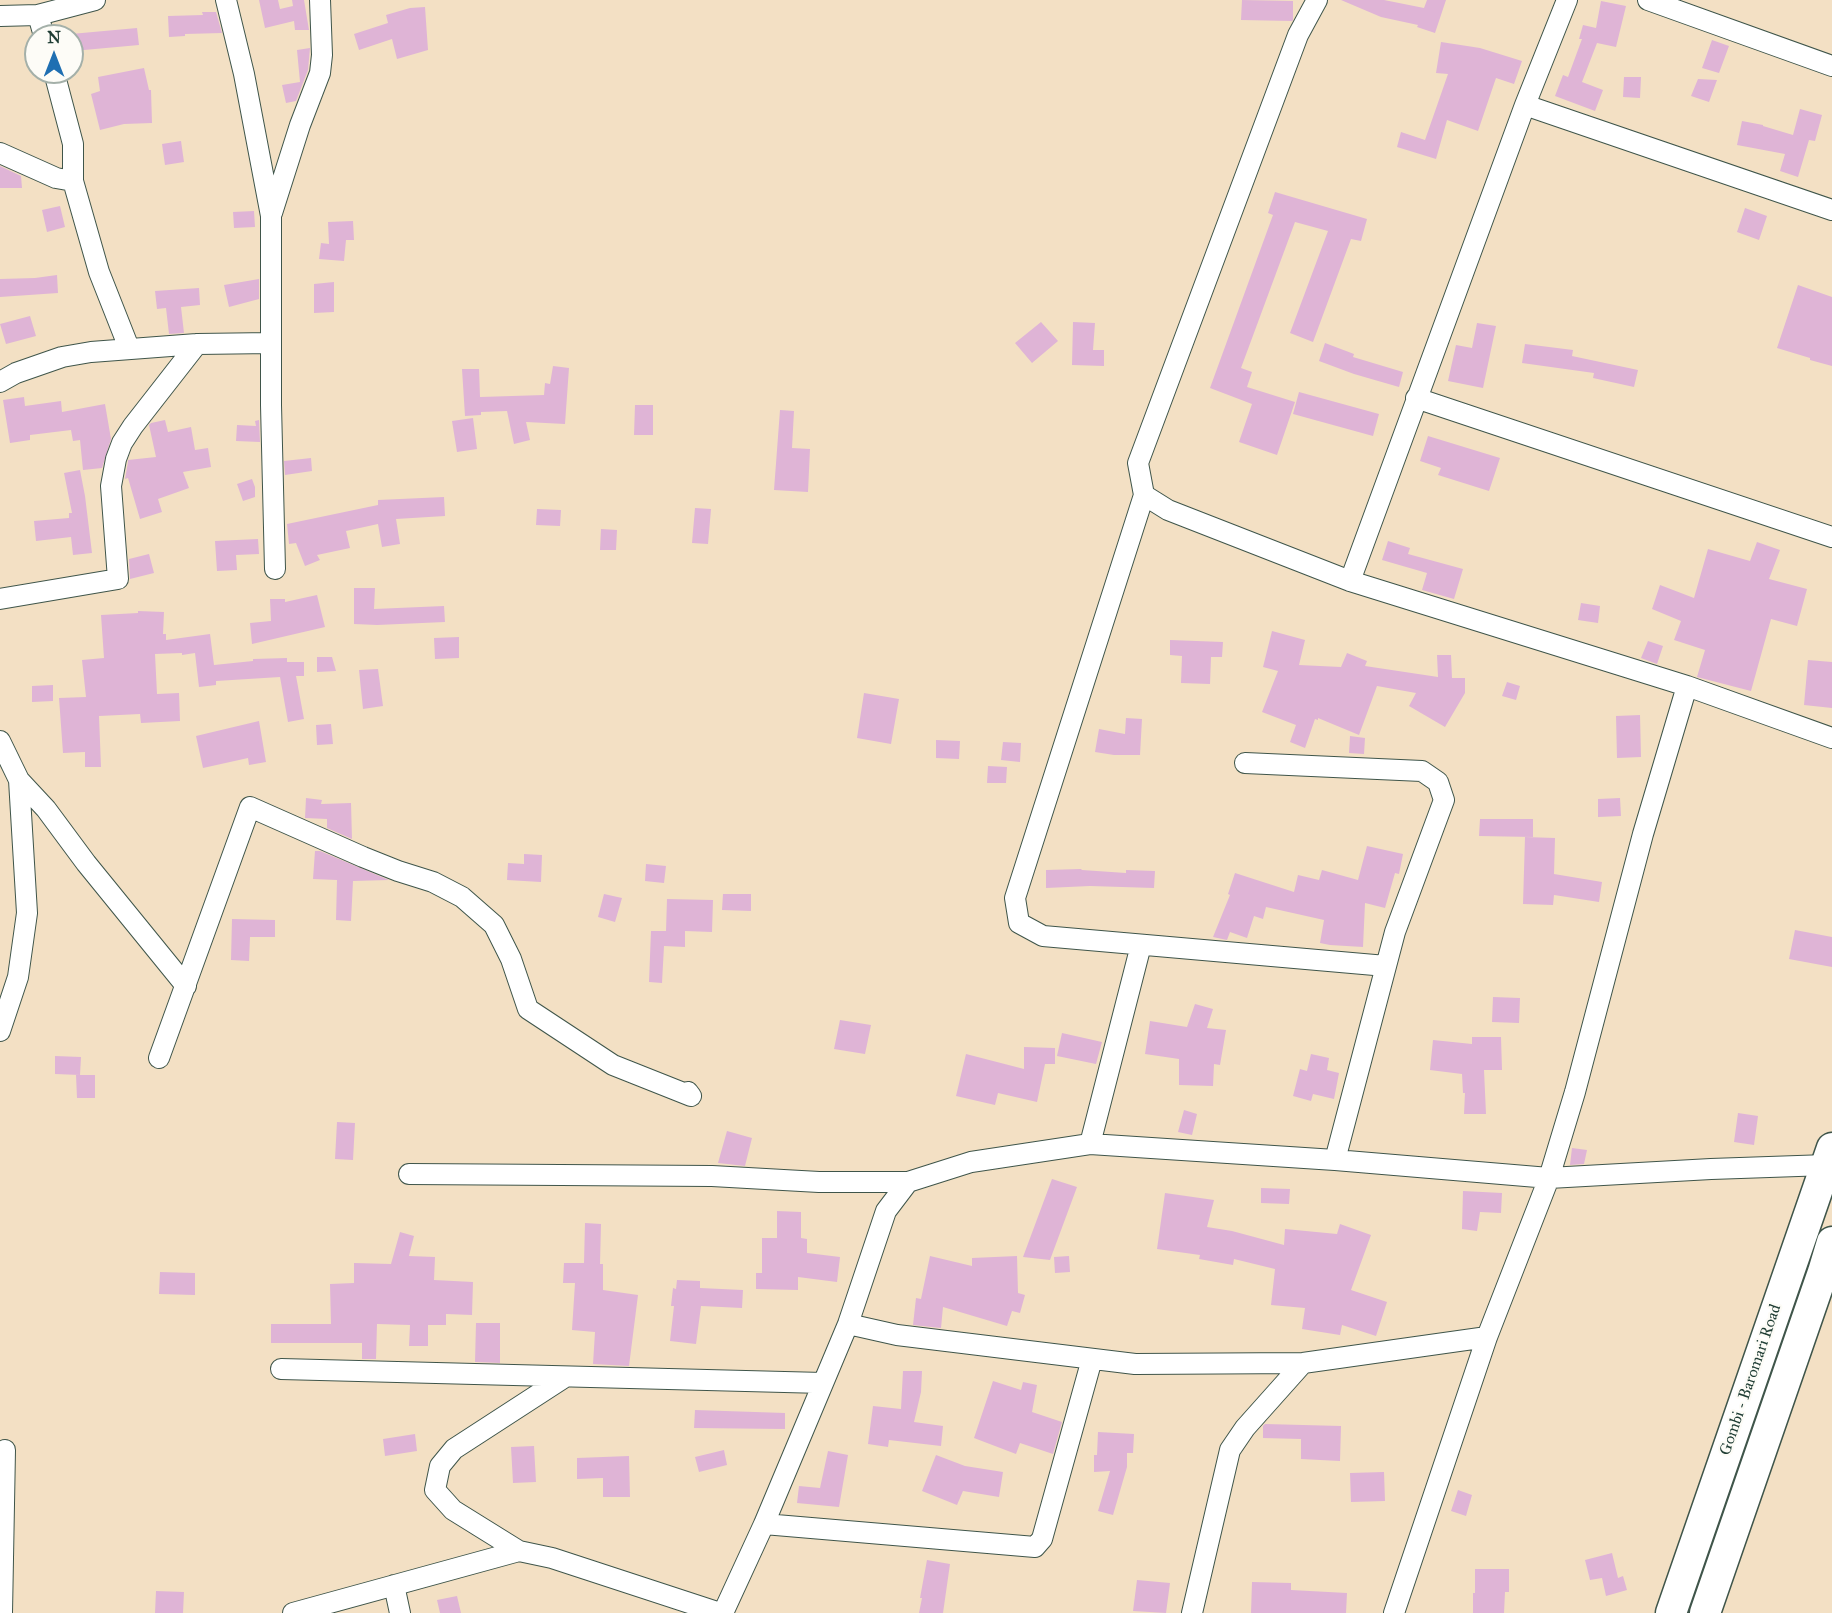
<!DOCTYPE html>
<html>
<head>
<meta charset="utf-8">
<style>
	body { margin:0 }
	#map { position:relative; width:1832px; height:1613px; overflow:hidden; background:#f3e0c4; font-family:"IM FELL Great Primer",serif }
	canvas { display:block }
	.north { position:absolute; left:24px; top:24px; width:60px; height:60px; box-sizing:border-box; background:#fdfcf7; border:2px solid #a4b0a9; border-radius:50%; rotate:0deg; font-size:16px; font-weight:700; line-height:24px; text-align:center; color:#1f3d34 }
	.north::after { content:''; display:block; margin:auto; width:21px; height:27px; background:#1f6fb2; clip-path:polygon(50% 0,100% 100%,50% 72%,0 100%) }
</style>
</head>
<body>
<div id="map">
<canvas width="1832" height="1613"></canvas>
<div class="north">N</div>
</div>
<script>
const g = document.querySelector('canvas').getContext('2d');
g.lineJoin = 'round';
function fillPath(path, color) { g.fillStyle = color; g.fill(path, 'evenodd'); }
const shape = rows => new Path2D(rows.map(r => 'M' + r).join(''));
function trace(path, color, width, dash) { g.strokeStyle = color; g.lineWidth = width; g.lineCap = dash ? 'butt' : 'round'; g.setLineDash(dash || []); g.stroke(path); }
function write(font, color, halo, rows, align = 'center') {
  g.font = font + ' "IM FELL Great Primer",serif'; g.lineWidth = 4.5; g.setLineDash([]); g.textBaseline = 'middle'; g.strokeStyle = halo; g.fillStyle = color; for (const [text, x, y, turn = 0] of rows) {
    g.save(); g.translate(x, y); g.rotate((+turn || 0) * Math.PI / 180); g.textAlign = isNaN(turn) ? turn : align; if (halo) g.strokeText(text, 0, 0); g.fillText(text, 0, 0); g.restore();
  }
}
const building = shape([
	[259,0,278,0,280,9,293,6,292,0,304,0,309,30,295,30,294,21,265,28],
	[1242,0,1293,1,1293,20,1292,21,1241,20],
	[1341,0,1384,0,1424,8,1427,0,1446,0,1435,33,1417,27,1418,25,1381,17],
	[1601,1,1626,6,1616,47,1597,43,1582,82,1603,90,1595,111,1555,96,1563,75,1568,77,1582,39,1579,39,1583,25,1596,28],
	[425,7,428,50,397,59,392,39,359,50,354,34,388,23,386,15,410,8],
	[202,12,216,12,222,33,185,34,185,36,169,37,168,16,203,15],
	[137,28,139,45,73,51,71,34],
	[1712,40,1729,46,1719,73,1702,68],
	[1441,42,1480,48,1522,61,1514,84,1496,78,1478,131,1447,120,1436,159,1397,147,1401,132,1425,140,1448,74,1436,73],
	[310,48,308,70,296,101,286,103,282,85,300,82,297,50],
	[144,68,149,90,151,90,152,123,124,124,100,130,91,94,100,91,98,77],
	[1624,77,1641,77,1640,98,1623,97],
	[1698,79,1717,80,1709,102,1691,96],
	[1800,109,1822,115,1815,141,1809,140,1798,177,1780,171,1785,154,1737,145,1742,121,1763,125,1763,126,1793,135],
	[181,141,184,162,165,165,162,144],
	[0,166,21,176,22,188,0,188],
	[1275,192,1367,219,1361,241,1351,239,1313,342,1290,333,1328,231,1295,222,1241,368,1252,372,1247,387,1295,402,1277,455,1239,442,1252,404,1210,388,1273,215,1268,213],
	[60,206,65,227,47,232,42,210],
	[1745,208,1767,216,1759,240,1737,232],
	[254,211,255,227,234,228,233,212],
	[353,221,354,240,346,240,344,261,319,259,321,243,329,244,328,222],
	[57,275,58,293,0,297,0,279,35,278],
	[259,279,259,299,229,307,224,285],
	[334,282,334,312,314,313,314,284],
	[1798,285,1832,297,1832,366,1810,360,1810,358,1777,348],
	[199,288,200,305,181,307,184,333,169,334,166,308,157,309,155,291],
	[30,316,36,336,6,344,0,324],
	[1041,322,1058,341,1032,363,1015,343],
	[1073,322,1095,323,1093,350,1104,350,1104,366,1072,365],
	[1477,323,1496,326,1483,388,1448,381,1456,345,1472,348],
	[1325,343,1354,354,1353,357,1403,372,1399,387,1354,374,1319,361],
	[1525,344,1573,350,1572,356,1638,370,1634,387,1593,378,1594,373,1522,363],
	[553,366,569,368,565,424,526,422,530,440,514,444,507,411,481,412,481,415,465,416,462,369,479,369,480,397,544,395,545,383,550,384],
	[1299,392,1379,414,1373,436,1293,414],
	[24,397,25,406,61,401,62,412,105,404,111,439,102,468,83,470,80,440,73,441,71,430,30,435,30,440,10,443,3,400],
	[635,405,653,405,653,435,634,435],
	[780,410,794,411,792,448,810,449,808,492,774,490],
	[473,418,477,449,457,452,452,421],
	[165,420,168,432,191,427,195,450,208,448,211,467,183,472,189,488,158,499,162,512,140,519,128,478,125,479,128,462,128,460,156,457,149,425,151,423],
	[259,420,260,442,236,441,237,425,256,426,255,421],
	[1428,436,1500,458,1489,491,1438,475,1441,468,1420,461],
	[311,458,312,471,285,475,284,461],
	[80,470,85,496,92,553,73,555,71,537,36,541,34,521,69,518,69,513,72,513,64,473],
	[252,479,255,487,255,497,243,501,237,484],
	[444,497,445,516,396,519,400,544,382,547,378,524,346,531,350,548,317,555,320,560,305,566,296,543,289,544,287,524,378,505,378,500],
	[695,508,711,509,708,544,692,543],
	[537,509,561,510,560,526,536,525],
	[601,529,617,530,616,550,600,550],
	[258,539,259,554,236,555,237,570,217,571,215,541],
	[1388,541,1410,548,1408,554,1463,569,1454,599,1422,590,1427,573,1382,560],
	[1757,542,1780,550,1769,579,1807,589,1797,626,1771,619,1751,691,1697,677,1705,650,1674,640,1681,621,1652,609,1660,585,1694,598,1708,549,1750,561],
	[149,554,154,573,130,579,129,559],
	[354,588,375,588,374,609,444,606,445,622,377,625,354,624],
	[317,595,325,627,252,644,250,623,271,621,270,599,285,599,285,602],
	[1581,603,1600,606,1598,623,1578,620],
	[138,611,164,612,163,634,166,634,166,640,210,634,214,665,253,661,253,659,287,658,287,662,304,662,304,676,296,676,304,719,288,722,280,677,216,681,216,685,199,687,195,653,182,655,182,653,155,654,157,694,179,693,180,721,141,723,140,714,99,716,101,767,85,767,85,752,63,753,59,698,86,697,82,660,104,658,101,615,138,613],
	[1272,631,1305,640,1299,665,1341,667,1347,653,1367,661,1365,666,1438,677,1437,655,1451,655,1452,678,1465,678,1465,693,1445,727,1409,706,1416,693,1377,686,1359,735,1318,718,1318,720,1315,719,1305,748,1290,742,1296,725,1262,712,1278,671,1263,667],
	[459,637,459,658,435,659,434,638],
	[1170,640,1223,642,1222,657,1211,657,1210,684,1181,683,1182,656,1170,655],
	[1648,641,1663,646,1657,664,1641,658],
	[317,657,332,657,336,671,317,672],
	[1808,660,1832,662,1832,708,1804,705],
	[378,669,383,706,363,709,359,670],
	[1507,682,1520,686,1516,700,1502,696],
	[53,685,53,701,32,702,32,686],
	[864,693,899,699,891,744,857,738],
	[1640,715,1641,757,1617,758,1616,716],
	[1126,718,1142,719,1140,755,1114,755,1095,752,1099,729,1125,734],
	[259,721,266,762,249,765,248,758,203,768,196,736],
	[331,724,333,744,317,745,316,725],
	[1350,736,1365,738,1364,754,1349,753],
	[936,740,960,741,959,759,936,758],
	[1003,742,1021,743,1020,762,1001,760],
	[988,766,1007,767,1006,783,987,783],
	[306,798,322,800,321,804,351,803,352,839,327,828,327,819,305,818],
	[1620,798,1621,816,1598,817,1598,799],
	[1480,819,1533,819,1533,837,1479,836],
	[1525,837,1555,838,1554,874,1602,882,1599,902,1554,895,1553,905,1523,904],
	[1367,846,1403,854,1399,874,1395,873,1385,908,1365,903,1363,947,1330,945,1320,943,1324,920,1266,907,1263,919,1254,916,1247,938,1230,932,1227,940,1213,937,1230,895,1228,894,1235,873,1294,892,1298,875,1319,880,1322,870,1358,880],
	[315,851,320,851,389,880,353,881,351,921,336,920,337,880,313,879],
	[524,854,542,855,541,882,507,880,508,863,524,864],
	[646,864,666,866,664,883,645,881],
	[1081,869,1082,870,1126,873,1126,870,1155,871,1154,888,1090,886,1046,888,1046,870],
	[604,894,622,898,615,922,598,917],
	[723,894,751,894,751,911,722,910],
	[667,899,713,900,712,932,685,931,685,947,664,946,662,983,649,982,651,931,666,931],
	[232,919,275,920,275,937,250,937,249,961,231,960],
	[1795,930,1832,937,1832,967,1789,959],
	[1493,997,1520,998,1519,1023,1492,1022],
	[1195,1004,1213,1009,1207,1028,1226,1030,1220,1065,1214,1064,1213,1086,1179,1085,1179,1059,1145,1054,1150,1021,1187,1027],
	[840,1020,871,1025,865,1054,834,1049],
	[1062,1033,1102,1042,1096,1064,1057,1056],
	[1472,1037,1501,1037,1502,1070,1484,1070,1486,1114,1464,1114,1465,1093,1463,1093,1462,1074,1430,1070,1433,1040,1472,1044],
	[1024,1047,1055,1048,1055,1064,1045,1064,1037,1102,998,1093,995,1105,956,1096,966,1054,1024,1069],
	[1311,1054,1329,1058,1327,1070,1339,1073,1334,1099,1313,1094,1311,1101,1293,1096,1300,1069,1307,1071],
	[55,1056,81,1057,80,1075,55,1074],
	[76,1075,95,1075,95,1098,77,1098],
	[1184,1110,1197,1114,1192,1135,1178,1132],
	[1738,1113,1758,1116,1754,1145,1734,1142],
	[337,1122,355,1123,353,1160,335,1159],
	[727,1131,752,1138,745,1166,718,1163],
	[1572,1148,1587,1150,1584,1164,1570,1165],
	[1052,1179,1077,1187,1050,1260,1023,1257],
	[1261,1188,1290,1189,1289,1204,1261,1203],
	[1463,1191,1502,1193,1501,1213,1480,1212,1477,1231,1462,1229],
	[1165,1193,1214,1200,1207,1227,1232,1231,1284,1245,1285,1229,1337,1234,1340,1224,1371,1235,1351,1290,1387,1302,1376,1336,1342,1325,1340,1335,1302,1329,1305,1308,1271,1305,1275,1269,1234,1259,1233,1265,1199,1259,1200,1255,1157,1249],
	[777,1211,801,1212,801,1238,807,1239,807,1253,840,1257,837,1282,798,1277,798,1290,756,1289,756,1273,762,1273,762,1238,777,1238],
	[585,1223,601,1224,600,1264,603,1264,603,1290,638,1295,629,1366,593,1364,595,1332,572,1330,575,1283,563,1283,564,1263,584,1263],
	[400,1232,414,1236,409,1256,435,1257,434,1280,473,1282,472,1315,446,1314,446,1325,428,1325,428,1346,409,1346,410,1325,377,1324,376,1359,362,1359,362,1343,271,1343,271,1324,331,1324,330,1284,354,1283,354,1263,391,1264],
	[930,1256,972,1266,972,1258,1017,1256,1018,1293,1025,1295,1020,1313,1012,1311,1007,1326,943,1307,941,1328,913,1325,916,1298,921,1299],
	[1069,1256,1070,1272,1055,1273,1054,1257],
	[160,1272,195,1273,195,1295,159,1294],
	[677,1280,700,1281,700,1288,743,1290,742,1308,701,1306,696,1344,670,1341,674,1306,671,1306,673,1288,676,1289],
	[476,1323,500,1323,500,1363,475,1362],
	[903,1371,922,1371,921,1392,914,1422,943,1426,941,1446,889,1440,888,1447,868,1444,873,1406,901,1409],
	[993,1381,1021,1390,1023,1382,1037,1385,1032,1412,1062,1422,1053,1454,1020,1443,1016,1454,974,1438],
	[695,1410,785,1413,785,1429,694,1428],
	[1265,1424,1341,1426,1340,1461,1301,1459,1301,1439,1263,1438,1263,1426],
	[1098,1432,1134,1434,1133,1453,1127,1453,1127,1467,1113,1515,1098,1511,1110,1471,1094,1472,1094,1455,1097,1455],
	[415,1434,417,1451,385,1456,383,1439],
	[534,1446,536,1482,513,1483,511,1447],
	[724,1450,727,1465,699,1472,695,1457],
	[828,1451,848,1455,839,1507,797,1503,799,1486,820,1488],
	[936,1455,965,1466,1003,1472,999,1497,963,1491,957,1505,922,1491],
	[629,1456,630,1497,603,1497,603,1478,577,1479,577,1458],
	[1384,1472,1385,1501,1351,1502,1350,1473],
	[1458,1490,1472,1495,1466,1516,1451,1511],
	[1612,1553,1618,1578,1623,1576,1627,1590,1606,1596,1602,1578,1590,1580,1585,1560],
	[927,1560,950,1564,943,1613,919,1613,922,1598,920,1598],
	[1475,1569,1509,1569,1509,1592,1505,1592,1504,1613,1473,1613,1473,1593,1475,1593],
	[1137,1580,1170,1583,1166,1613,1133,1611],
	[1252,1582,1291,1583,1291,1590,1347,1593,1346,1613,1251,1613],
	[156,1591,184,1592,183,1613,155,1613],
	[457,1596,461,1613,440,1613,437,1600]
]);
const street = shape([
	[226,0,244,74,271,216,271,405,275,569],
	[1317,0,1298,35,1138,463,1144,495,1168,510,1350,581,1687,686,1832,738],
	[1648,0,1832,66],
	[38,15,44,36],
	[0,16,38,15,95,0],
	[54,72,73,144,73,181,99,272,129,348],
	[1525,105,1832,210],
	[0,153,56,178,73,181],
	[272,213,300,125,320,73,322,55,320,0],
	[0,382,16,373,62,357,91,352,197,344,271,343],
	[1416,398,1832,537],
	[1144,495,1015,898,1019,923,1043,936,1386,966],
	[1350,581,1525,105,1567,0],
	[0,599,118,579,111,486,116,459,122,443,133,426,197,344],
	[0,741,19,780,27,913,18,977,0,1031],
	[1245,763,1422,771,1438,782,1444,800,1395,932,1335,1160],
	[19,780,46,809,86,863,186,986],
	[159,1058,250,807,363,857,398,871,433,882,462,897,494,925,511,959,528,1009,613,1065,691,1096,688,1092],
	[1090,1144,1141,945],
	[409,1174,712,1176,819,1182,908,1182,971,1162,1090,1144,1335,1160,1549,1178,1711,1169,1827,1165],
	[848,1324,897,1335,1135,1364,1303,1363,1487,1337],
	[281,1369,823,1383],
	[764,1524,1035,1547,1042,1539,1092,1359],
	[519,1551,453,1510,435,1490,440,1466,454,1449,565,1377],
	[394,1585,400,1613],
	[2,1613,5,1450],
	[293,1613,519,1551,552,1558,720,1613],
	[723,1613,764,1524,848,1324,886,1211,908,1182],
	[1192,1613,1230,1450,1245,1428,1303,1363],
	[1394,1613,1487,1337,1549,1178,1575,1092,1643,834,1687,686]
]);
const primary = shape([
	[1671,1613,1832,1148],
	[1705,1613,1823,1272,1832,1242]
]);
const streetNames = [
	["Gombi - Baromari Road",1751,1380,-71]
];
fillPath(building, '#dfb4d6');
trace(street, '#3f554a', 22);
trace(primary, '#3f554a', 33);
trace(street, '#fff', 20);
trace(primary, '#fff', 30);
write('16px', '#1f3d34', '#fdfcf7', streetNames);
</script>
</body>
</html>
